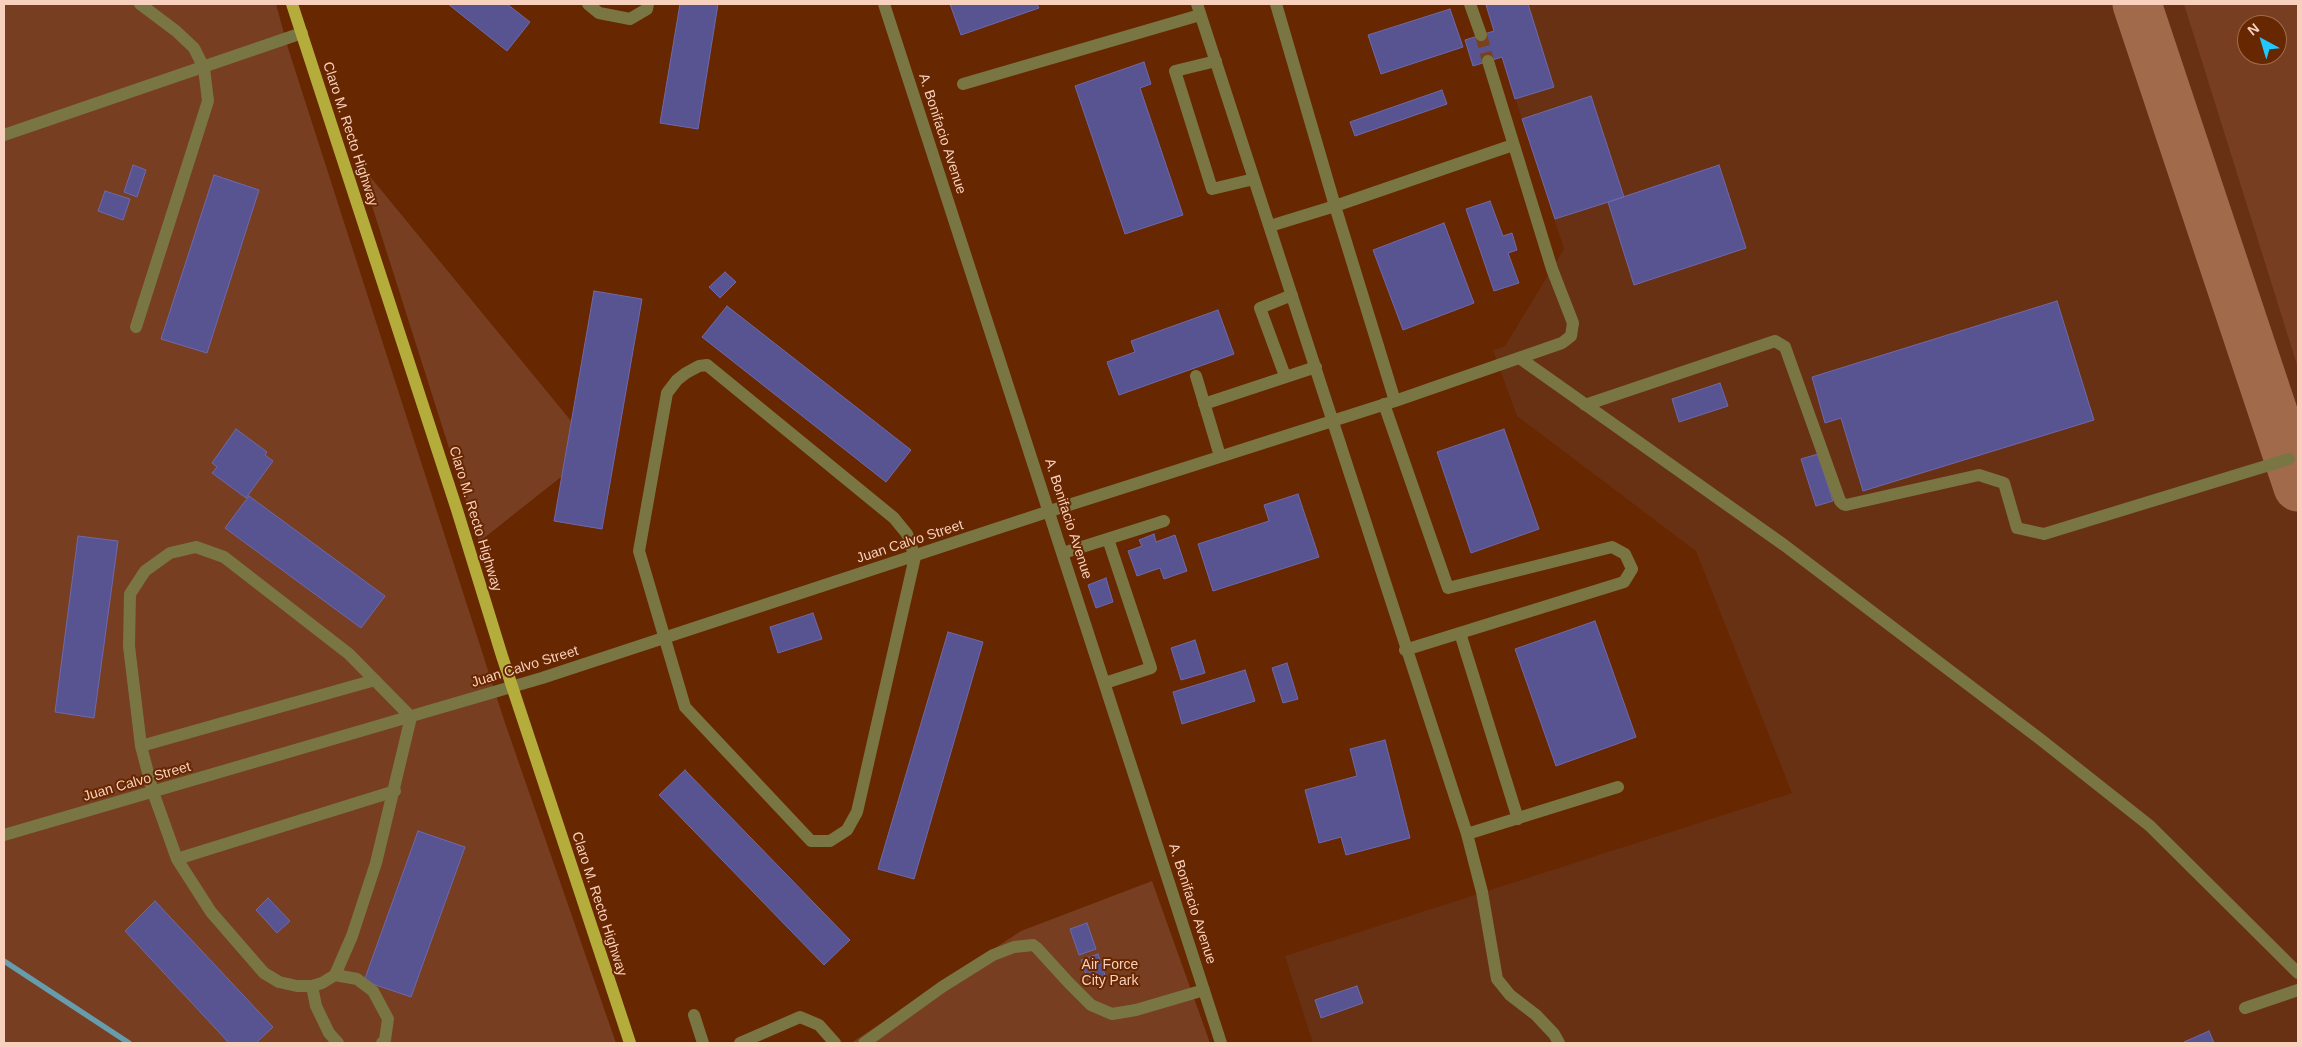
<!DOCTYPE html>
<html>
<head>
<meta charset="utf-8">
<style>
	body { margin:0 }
	#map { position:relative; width:2302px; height:1047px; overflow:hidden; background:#672700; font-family:Helvetica,sans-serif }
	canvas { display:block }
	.frame { position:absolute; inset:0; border:5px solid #f8d0be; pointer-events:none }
	.north { position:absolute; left:2237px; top:15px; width:50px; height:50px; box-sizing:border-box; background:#672700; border:1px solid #a16b4c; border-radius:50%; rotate:321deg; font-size:14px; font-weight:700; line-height:20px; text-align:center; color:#f8d0be }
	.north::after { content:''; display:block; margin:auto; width:18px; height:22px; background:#1fc9fd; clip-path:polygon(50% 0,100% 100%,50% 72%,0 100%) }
</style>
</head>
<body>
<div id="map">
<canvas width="2302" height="1047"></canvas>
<div class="frame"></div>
<div class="north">N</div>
</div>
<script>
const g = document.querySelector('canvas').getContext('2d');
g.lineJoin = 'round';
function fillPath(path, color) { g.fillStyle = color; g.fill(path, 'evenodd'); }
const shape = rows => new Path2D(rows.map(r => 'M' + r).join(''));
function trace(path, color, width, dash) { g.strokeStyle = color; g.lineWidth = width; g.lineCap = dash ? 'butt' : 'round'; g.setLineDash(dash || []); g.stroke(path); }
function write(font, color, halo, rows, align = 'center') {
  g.font = font + ' Helvetica,sans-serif'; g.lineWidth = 4; g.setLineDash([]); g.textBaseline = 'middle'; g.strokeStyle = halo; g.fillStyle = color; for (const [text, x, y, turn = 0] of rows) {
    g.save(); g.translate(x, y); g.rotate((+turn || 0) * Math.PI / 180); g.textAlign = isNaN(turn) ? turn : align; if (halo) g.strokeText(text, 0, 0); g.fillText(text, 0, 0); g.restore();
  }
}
const built = shape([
	[1490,4,2298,4,2298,1043,1313,1043,1285,956,1792,793,1696,551,1517,416,1493,350,1505,346,1564,249,1502,57,1473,66,1465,40,1494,31,1486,5],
	[2247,25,2277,25,2277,55,2247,55]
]);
const green = shape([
	[4,4,276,4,288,48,504,720,616,1043,4,1043],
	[2184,4,2298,4,2298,368],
	[2247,25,2277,25,2277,55,2247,55],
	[358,162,595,450,479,542],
	[1152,881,1210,1043,851,1043,1021,931]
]);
const stream = shape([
	[4,961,129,1043]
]);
const taxiway = shape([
	[2137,4,2298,487]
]);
const building = shape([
	[448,4,507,4,530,22,507,51,448,4],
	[680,4,718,4,698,129,660,123,680,4],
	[950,4,1037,4,1039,8,961,35,950,4],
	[1490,4,1528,4,1554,87,1515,99,1502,57,1473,66,1465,40,1494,31,1486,5,1490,4],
	[1450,9,1463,47,1381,74,1368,35,1450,9],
	[1144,62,1151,84,1140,88,1183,215,1125,234,1075,86,1144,62],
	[1442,90,1447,104,1355,136,1350,122,1442,90],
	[1591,96,1624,197,1555,219,1522,119,1591,96],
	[133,165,146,170,137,197,124,192,133,165],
	[1719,165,1746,248,1634,285,1608,202,1719,165],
	[214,175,259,190,207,353,161,339,214,175],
	[105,191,130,199,123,220,98,211,105,191],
	[1490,201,1503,236,1512,233,1517,250,1508,253,1519,283,1494,291,1466,209,1490,201],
	[1444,223,1474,303,1403,330,1373,250,1444,223],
	[725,272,736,282,720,298,709,287,725,272],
	[594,291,642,299,602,529,554,521,594,291],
	[2057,301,2094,420,1863,491,1841,418,1825,423,1812,377,2057,301],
	[727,306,911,450,886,482,702,337,727,306],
	[1218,310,1234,354,1119,395,1107,362,1135,352,1131,341,1218,310],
	[1720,383,1728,406,1679,422,1672,399,1720,383],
	[236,429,267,452,265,455,273,461,246,498,212,473,217,467,212,463,236,429],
	[1504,429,1539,529,1471,553,1437,452,1504,429],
	[1818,454,1833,501,1816,506,1801,459,1818,454],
	[1298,494,1319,557,1213,591,1198,544,1269,521,1264,505,1298,494],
	[249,496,385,596,361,628,225,528,249,496],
	[1154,534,1156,542,1175,535,1187,571,1164,579,1160,568,1137,576,1128,551,1142,546,1139,540,1154,534],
	[78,536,118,541,94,718,55,712,78,536],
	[1106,578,1113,602,1096,608,1088,585,1106,578],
	[813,613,822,639,778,653,770,627,813,613],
	[1595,621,1636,737,1556,766,1515,649,1595,621],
	[948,632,983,642,914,879,878,869,948,632],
	[1195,640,1205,673,1181,680,1171,648,1195,640],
	[1287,663,1298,699,1283,703,1272,668,1287,663],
	[1245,670,1255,701,1182,724,1173,692,1245,670],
	[1385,740,1410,838,1346,855,1341,837,1319,843,1305,790,1357,776,1350,749,1385,740],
	[685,770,850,940,824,965,659,795,685,770],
	[418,831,465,847,411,997,364,981,418,831],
	[268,898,290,921,277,933,256,910,268,898],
	[155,901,273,1027,256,1043,229,1043,125,931,155,901],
	[1087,923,1096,949,1079,955,1070,929,1087,923],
	[1098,954,1105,975,1088,980,1081,960,1098,954],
	[1357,986,1363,1003,1321,1018,1315,1000,1357,986],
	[2209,1031,2214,1043,2185,1043,2184,1042,2209,1031]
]);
const minorTunnel = shape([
	[1481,35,1488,61]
]);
const minor = shape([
	[588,4,599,13,630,19,647,9,648,4],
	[884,4,1221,1043],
	[1197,4,1467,834,1482,892,1497,979,1510,995,1536,1015,1554,1034,1559,1043],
	[1276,4,1335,206,1395,401],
	[1470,4,1481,35],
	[1216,61,1175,71,1212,189,1254,179],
	[963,84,1200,15],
	[4,135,302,33],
	[1270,226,1335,206,1513,145],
	[136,327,208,101,204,68,194,48,176,31,140,4],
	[1521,359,1784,545,2040,739,2150,826,2298,973],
	[707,365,894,518,907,534,915,557,857,812,847,830,830,841,811,841,685,707,639,551,667,393,677,380,686,373,699,366,707,365],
	[1196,376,1220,456],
	[1285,376,1260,308,1292,295],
	[1204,404,1316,367],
	[1384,404,1448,588,1612,547,1625,554,1632,569,1624,582,1405,650],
	[1585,405,1775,341,1785,347,1840,501,1843,504,1846,505,1979,475,2004,483,2017,528,2044,534,2289,459],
	[196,547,224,557,349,654,411,717,376,863,352,936,335,975,322,983,312,986,297,986,279,982,264,973,211,912,177,859,153,792,141,746,129,646,130,594,145,571,170,553,196,547],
	[1063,553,1164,521],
	[1460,633,1518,819],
	[1105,683,1151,668,1108,539],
	[141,746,375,680],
	[1467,834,1618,787],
	[4,835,542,678,1050,511,1395,401,1562,343,1571,336,1573,323,1552,269,1488,61],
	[177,859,395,791],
	[335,975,357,979,373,991,388,1019,385,1040,382,1043],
	[312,986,316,1006,329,1033,338,1043],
	[2245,1008,2298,990],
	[694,1015,703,1043],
	[740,1043,800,1017,819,1025,835,1043],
	[864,1043,942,987,993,955,1014,947,1033,945,1037,948,1069,983,1091,1005,1112,1014,1136,1010,1204,990]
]);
const major = shape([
	[292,4,457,510,502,656,630,1043]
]);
const streetNames = [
	["Claro M. Recto Highway",350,134,72],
	["A. Bonifacio Avenue",942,134,72],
	["Claro M. Recto Highway",475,519,73],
	["A. Bonifacio Avenue",1068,519,72],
	["Juan Calvo Street",910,542,-18],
	["Juan Calvo Street",525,667,-17],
	["Juan Calvo Street",137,782,-16],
	["Claro M. Recto Highway",599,904,72],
	["A. Bonifacio Avenue",1192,904,72]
];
const parkNames = [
	["Air Force",1110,965],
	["City Park",1110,981]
];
fillPath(built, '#693113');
fillPath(green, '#773e22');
trace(stream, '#679cad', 5.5);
trace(taxiway, '#a06a4b', 49);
fillPath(building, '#585491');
trace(building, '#6e69ac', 1);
trace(minorTunnel, '#7d401c', 12, [12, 6]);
trace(minor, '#797644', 12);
trace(major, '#b4ad3b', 12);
write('14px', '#f8d0be', '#672700', streetNames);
write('14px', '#f7d0be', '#672700', parkNames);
</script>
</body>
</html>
